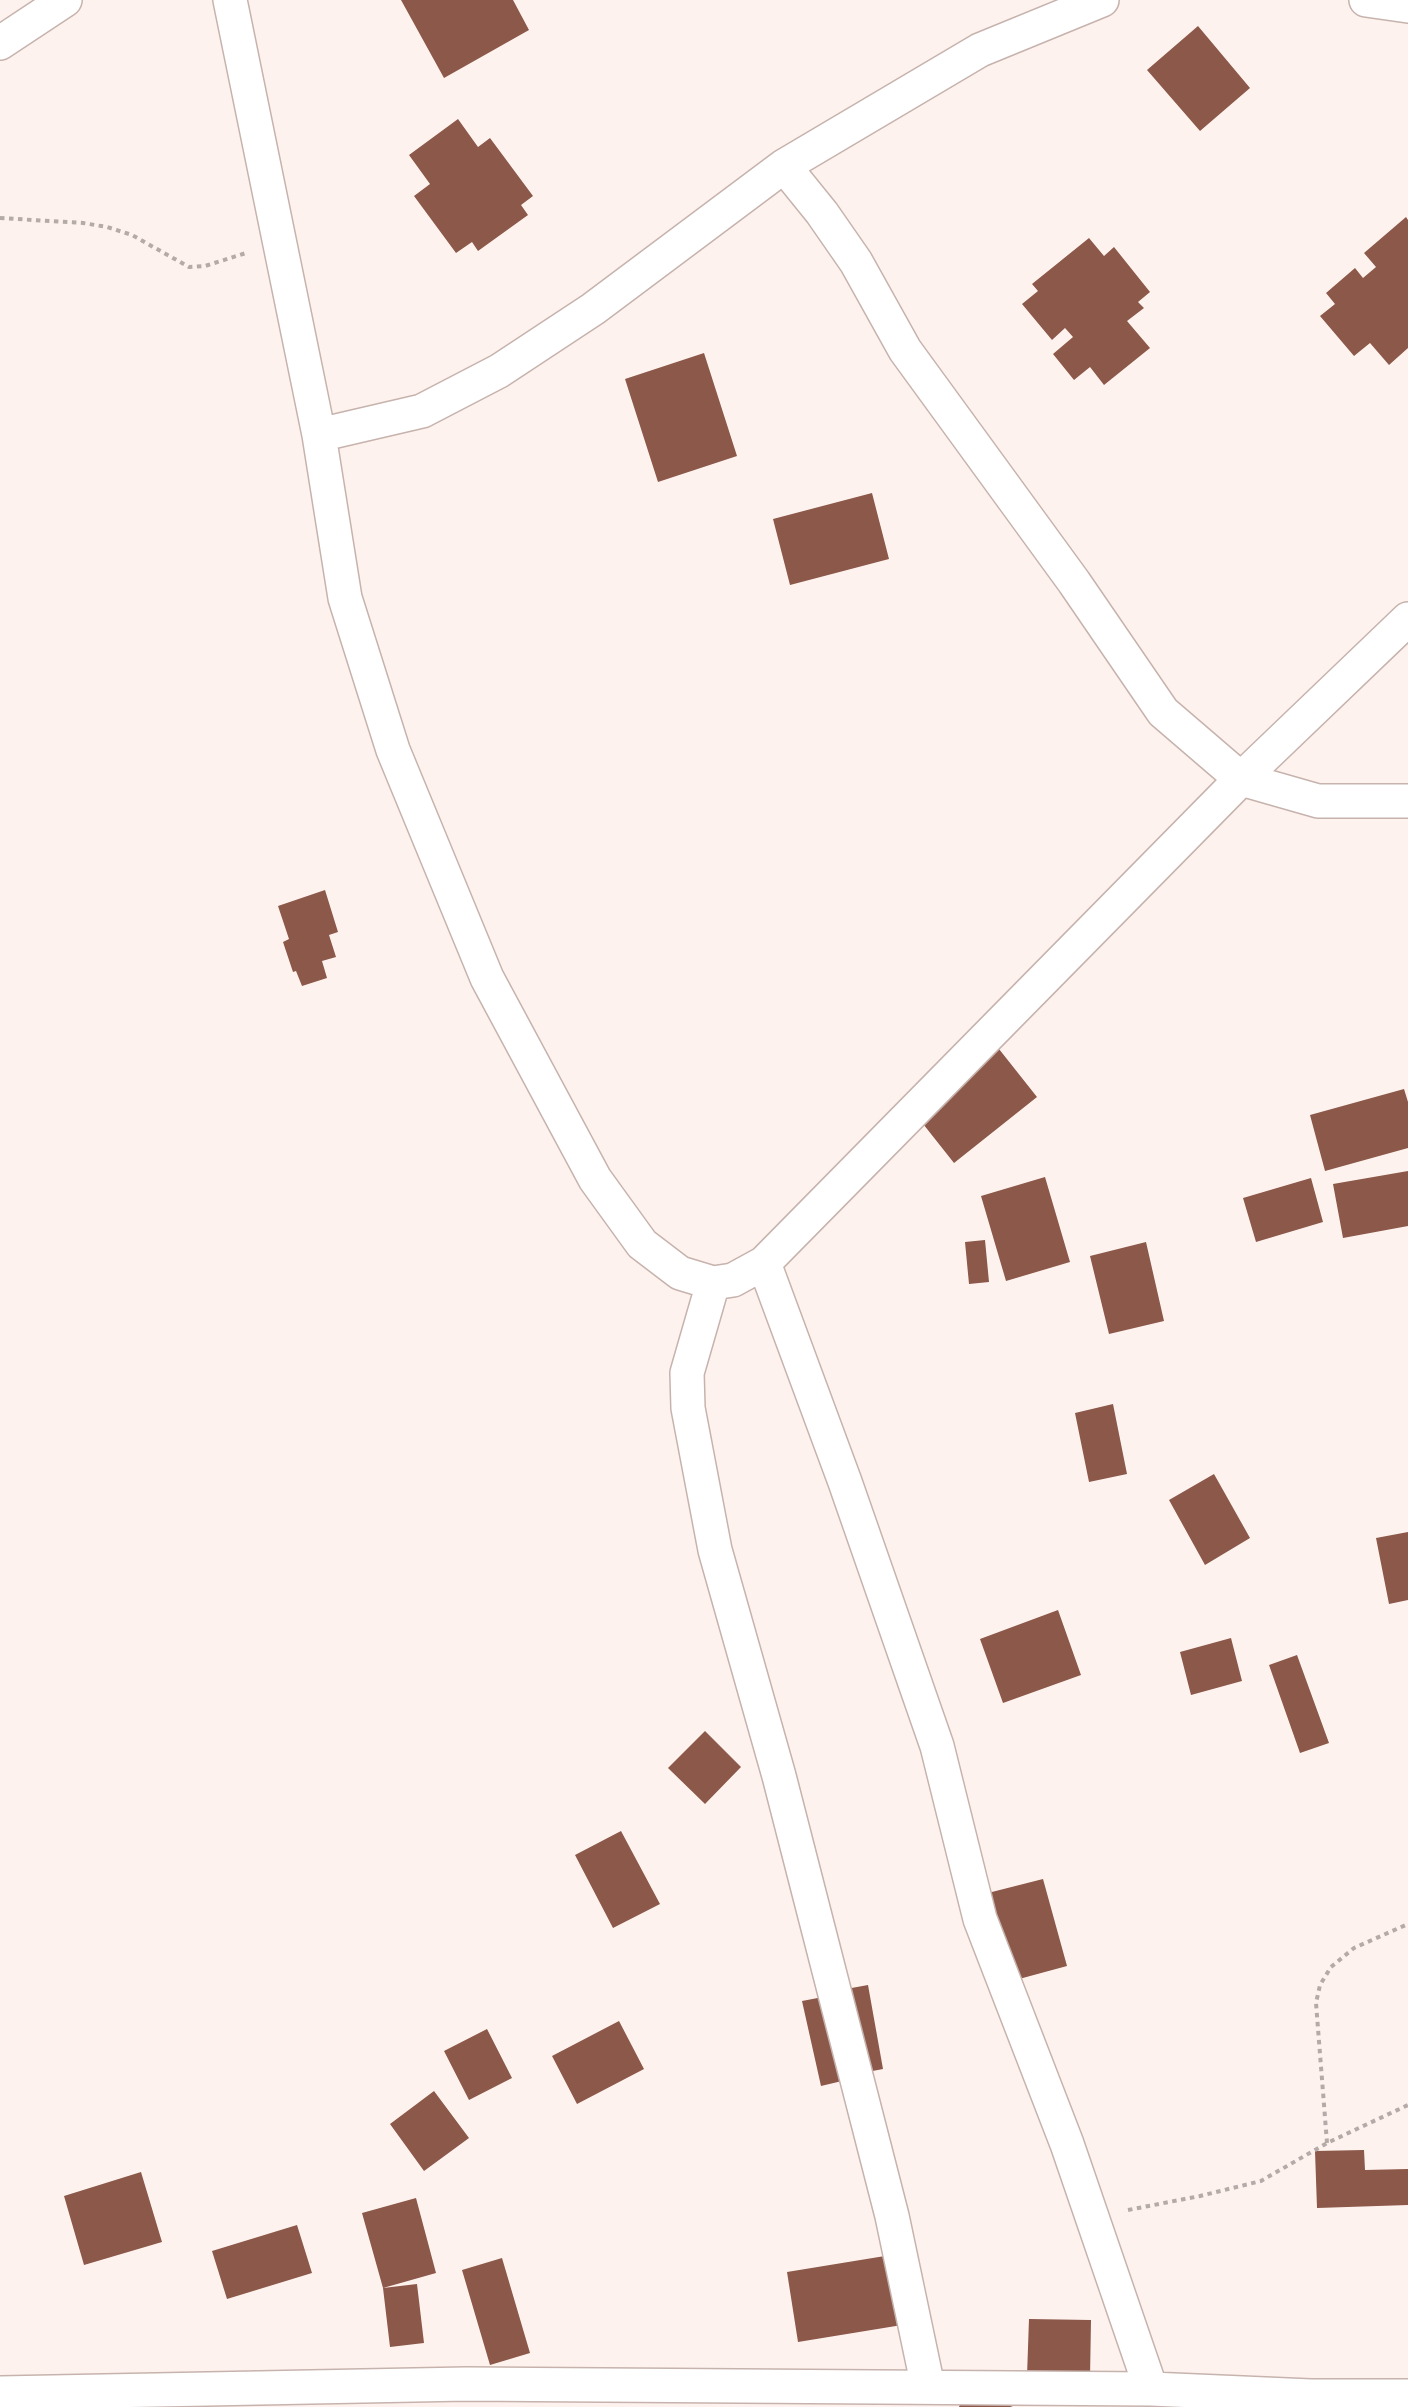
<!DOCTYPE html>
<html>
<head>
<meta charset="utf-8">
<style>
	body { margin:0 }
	canvas { display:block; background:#fef2ee }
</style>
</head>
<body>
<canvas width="1408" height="2407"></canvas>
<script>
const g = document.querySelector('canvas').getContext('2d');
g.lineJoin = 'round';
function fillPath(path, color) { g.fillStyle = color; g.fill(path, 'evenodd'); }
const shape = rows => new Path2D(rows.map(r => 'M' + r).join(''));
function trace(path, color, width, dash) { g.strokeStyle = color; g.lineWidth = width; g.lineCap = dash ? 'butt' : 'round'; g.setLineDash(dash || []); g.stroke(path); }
const building = shape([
	[401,0,513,0,529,30,444,78],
	[1198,26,1250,88,1200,131,1147,70],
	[458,119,478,147,490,138,533,196,521,205,528,215,478,251,472,242,456,253,414,196,430,184,409,155],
	[1406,217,1408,220,1408,348,1389,365,1370,343,1354,356,1320,316,1335,304,1326,293,1355,268,1363,278,1376,267,1364,253],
	[1089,238,1104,256,1114,247,1150,292,1138,302,1144,308,1127,321,1150,348,1104,385,1090,367,1074,380,1053,354,1073,337,1065,328,1052,340,1022,304,1038,291,1032,284],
	[704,353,737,456,658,482,625,379],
	[872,493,889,559,790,585,773,519],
	[325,890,338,932,329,935,336,957,322,961,327,978,302,986,296,971,293,972,283,942,289,939,278,906],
	[999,1049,1037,1097,954,1163,916,1115],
	[1404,1089,1408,1102,1408,1148,1325,1171,1310,1115],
	[1408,1171,1408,1226,1343,1238,1333,1184],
	[1045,1177,1070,1262,1006,1281,981,1196],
	[1311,1178,1323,1222,1256,1242,1243,1198],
	[985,1240,989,1282,969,1284,965,1242],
	[1146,1242,1164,1321,1109,1334,1090,1256],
	[1113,1404,1127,1474,1089,1482,1075,1413],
	[1214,1474,1250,1538,1205,1565,1169,1500],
	[1408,1532,1408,1600,1389,1604,1376,1538],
	[1058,1610,1081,1675,1003,1703,980,1639],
	[1231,1638,1242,1681,1191,1695,1180,1652],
	[1297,1655,1329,1743,1300,1753,1269,1665],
	[705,1731,741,1767,705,1804,668,1768],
	[621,1831,660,1904,613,1928,575,1855],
	[1043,1879,1067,1966,1008,1982,984,1894],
	[868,1985,883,2069,862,2073,846,1989],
	[823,1997,842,2081,821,2086,802,2001],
	[619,2021,644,2069,577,2104,552,2056],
	[487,2029,512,2078,469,2100,444,2051],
	[434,2091,469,2138,424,2171,390,2124],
	[1364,2150,1365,2170,1408,2169,1408,2205,1317,2208,1315,2151],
	[141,2172,162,2242,84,2265,64,2196],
	[416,2198,436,2273,383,2288,417,2284,424,2343,390,2347,383,2288,362,2213],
	[297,2225,312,2273,227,2299,212,2251],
	[891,2255,902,2325,798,2342,787,2272],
	[502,2258,530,2353,490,2365,462,2270],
	[1029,2319,1091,2320,1090,2378,1027,2376],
	[965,2390,1013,2407,959,2407]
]);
const path = shape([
	[0,218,83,223,107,227,132,235,189,267,205,266,246,253],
	[1327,2143,1316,2003,1320,1985,1331,1967,1354,1948,1408,1924],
	[1128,2210,1200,2196,1261,2181,1327,2143,1408,2105]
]);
const minor = shape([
	[230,0,319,435,345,598,393,750,487,978,595,1179,642,1244,680,1273,713,1283,733,1280,764,1263,1241,779,1408,619],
	[1366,0,1408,6],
	[0,43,65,0],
	[784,166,822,213,856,262,905,350,1074,582,1163,712,1241,779,1318,801,1408,801],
	[319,435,422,411,499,371,593,309,784,166,980,50,1102,0],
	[764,1263,845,1482,937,1746,980,1919,1067,2144,1151,2389],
	[713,1283,687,1373,688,1408,715,1550,779,1776,892,2216,928,2387],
	[0,2393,466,2384,1151,2389,1311,2396,1408,2396]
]);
fillPath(building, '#8b5849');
trace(minor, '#c7b3ad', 36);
trace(path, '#b4aaa7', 4, [4.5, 4.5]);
trace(minor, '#fff', 33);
</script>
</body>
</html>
